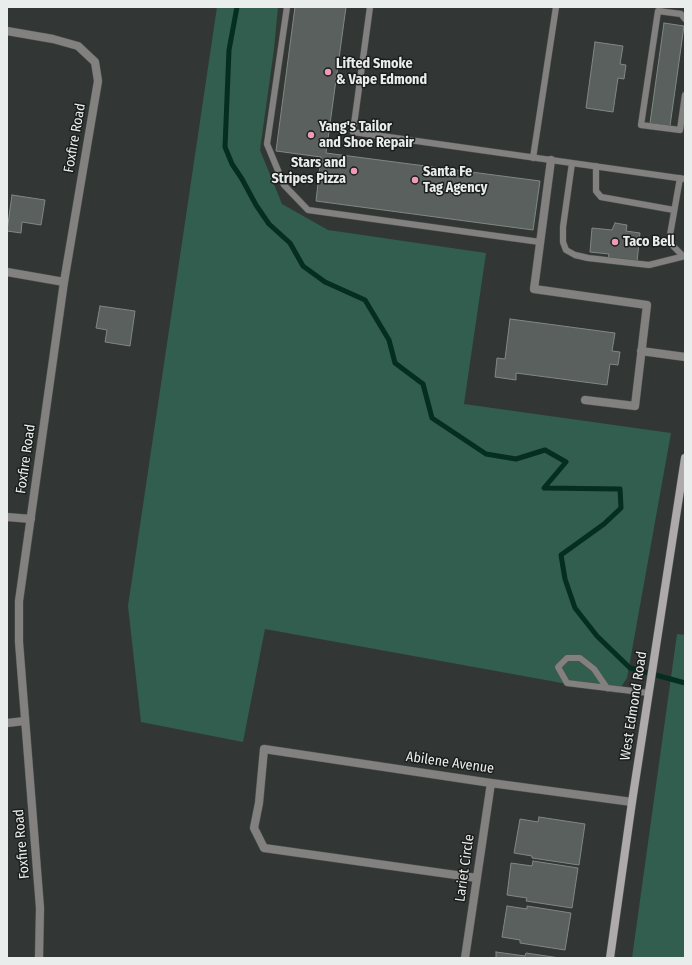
<!DOCTYPE html>
<html>
<head>
<meta charset="utf-8">
<style>
	body { margin:0 }
	#map { position:relative; width:692px; height:965px; overflow:hidden; background:#323735; font-family:"Fira Sans Condensed",sans-serif }
	canvas { display:block }
	.frame { position:absolute; inset:0; border:8px solid #e9edeb; pointer-events:none }
</style>
</head>
<body>
<div id="map">
<canvas width="692" height="965"></canvas>
<div class="frame"></div>
</div>
<script>
const g = document.querySelector('canvas').getContext('2d');
g.lineJoin = 'round';
function fillPath(path, color) { g.fillStyle = color; g.fill(path, 'evenodd'); }
const shape = rows => new Path2D(rows.map(r => 'M' + r).join(''));
function trace(path, color, width, dash) { g.strokeStyle = color; g.lineWidth = width; g.lineCap = dash ? 'butt' : 'round'; g.setLineDash(dash || []); g.stroke(path); }
function write(font, color, halo, rows, align = 'center') {
  g.font = font + ' "Fira Sans Condensed",sans-serif'; g.lineWidth = 3; g.setLineDash([]); g.textBaseline = 'middle'; g.strokeStyle = halo; g.fillStyle = color; for (const [text, x, y, turn = 0] of rows) {
    g.save(); g.translate(x, y); g.rotate((+turn || 0) * Math.PI / 180); g.textAlign = isNaN(turn) ? turn : align; if (halo) g.strokeText(text, 0, 0); g.fillText(text, 0, 0); g.restore();
  }
}
const green = shape([
	[217,7,278,7,274,49,260,150,282,204,328,230,486,253,464,404,671,433,627,678,617,693,265,629,243,742,141,722,128,606],
	[677,634,685,635,685,958,632,958]
]);
const stream = shape([
	[237,7,229,50,225,147,232,164,242,179,256,205,269,224,290,243,303,266,325,282,365,300,389,340,395,363,423,384,432,418,486,454,516,459,545,450,566,462,544,488,620,489,621,508,604,524,561,555,565,579,575,608,597,636,630,668,685,683]
]);
const building = shape([
	[295,7,346,7,326,153,540,181,533,230,316,201,321,157,276,151,295,7],
	[664,23,684,26,670,126,650,123,664,23],
	[595,42,623,46,620,64,626,65,624,79,618,78,613,112,586,108,595,42],
	[12,195,45,200,41,225,22,222,21,233,7,231,12,195],
	[615,223,627,225,626,231,640,233,637,262,608,259,609,254,590,252,592,228,612,230,615,223],
	[100,306,135,311,130,346,105,342,107,330,96,328,100,306],
	[510,319,615,333,612,351,620,352,618,365,610,364,607,385,516,373,516,380,495,377,497,358,505,359,510,319],
	[539,817,585,824,579,865,532,858,532,856,514,853,520,819,538,822,539,817],
	[533,861,578,868,572,908,526,901,527,898,507,895,511,863,532,866,533,861],
	[507,906,527,909,527,906,571,913,565,950,520,943,520,940,502,937,507,906],
	[496,952,525,956,526,953,560,958,496,958,496,952]
]);
const lane = shape([
	[287,7,267,144,284,185,308,210,540,242],
	[370,7,353,132,685,179],
	[685,19,681,14,658,11,641,125,680,130,685,95],
	[533,158,556,7],
	[572,163,563,227,563,242,566,250,575,255,588,258,649,265,685,256],
	[596,166,596,191,601,197,674,210],
	[680,178,670,235,673,246,683,256],
	[607,688,594,669,580,658,567,658,558,667,567,683,649,693]
]);
const street = shape([
	[7,31,53,39,78,46,95,62,98,81,64,282,19,601,19,642,40,908,39,958],
	[551,160,534,289,647,305,635,406,585,400],
	[7,272,64,282],
	[641,351,685,357],
	[7,517,31,519],
	[7,723,25,721],
	[477,878,264,848,254,828,259,803,264,749,491,783,632,802],
	[465,958,491,783]
]);
const secondary = shape([
	[610,958,632,802,685,458]
]);
const markers = [
	[328,72,4,"#ef9ab8"],
	[311,135,4,"#ef9ab8"],
	[354,171,4,"#ef9ab8"],
	[415,180,4,"#ef9ab8"],
	[615,242,4,"#ef9ab8"]
];
const poiNames = [
	["Lifted Smoke",336,64],
	["& Vape Edmond",336,80],
	["Yang's Tailor",319,127],
	["and Shoe Repair",319,143],
	["Stars and",346,163,"right"],
	["Stripes Pizza",346,179,"right"],
	["Santa Fe",423,172],
	["Tag Agency",423,188],
	["Taco Bell",623,242]
];
const streetNames = [
	["Foxfire Road",75,138,-80],
	["Foxfire Road",26,459,-82],
	["West Edmond Road",634,706,-81],
	["Abilene Avenue",450,763,8],
	["Foxfire Road",22,844,-95],
	["Lariet Circle",465,868,-82]
];
fillPath(green, '#315e4e');
trace(stream, '#052d20', 5);
fillPath(building, '#5a605d');
trace(building, '#818784', 1);
trace(lane, '#4f5452', 7);
trace(street, '#4f5452', 9);
trace(secondary, '#4f5452', 9);
trace(lane, '#838080', 6);
trace(street, '#838080', 8);
trace(secondary, '#aea9ab', 8);
for (const [x, y, r, color] of markers) { const dot = new Path2D(); dot.arc(x, y, r, 0, 2 * Math.PI); g.fillStyle = color; g.fill(dot); trace(dot, '#1b1e1d', 1.5); }
write('bold 14px', '#e9edeb', '#1b1e1d', poiNames, 'left');
write('14px', '#e9edeb', '#1b1e1d', streetNames);
</script>
</body>
</html>
